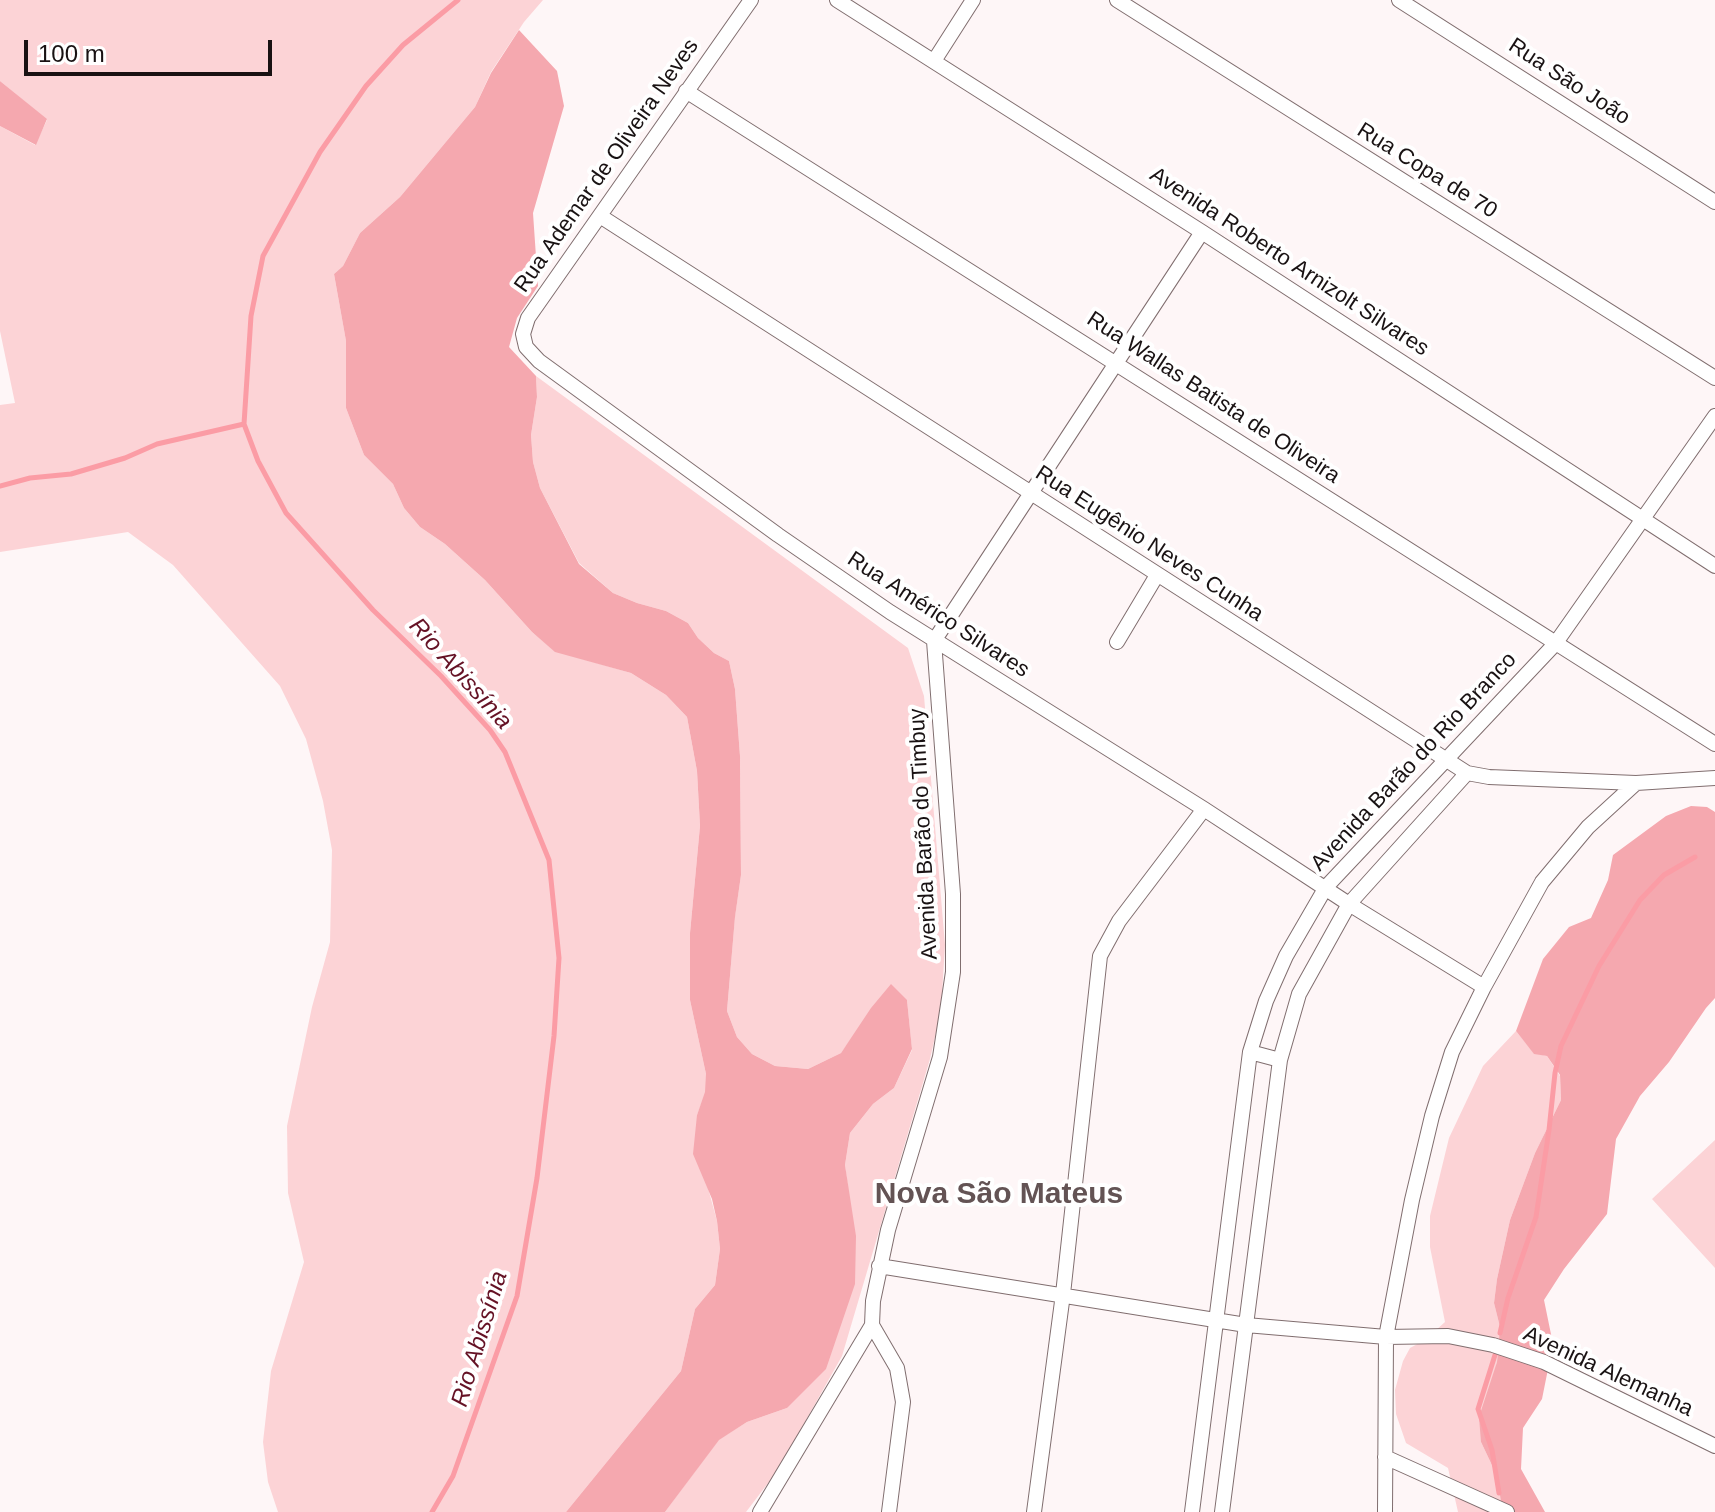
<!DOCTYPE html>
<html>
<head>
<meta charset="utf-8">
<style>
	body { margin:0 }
	#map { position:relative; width:1715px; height:1512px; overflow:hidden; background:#fef6f7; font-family:Helvetica,sans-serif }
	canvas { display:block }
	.scale { position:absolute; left:24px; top:40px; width:248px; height:36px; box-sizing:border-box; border:4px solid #191213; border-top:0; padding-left:10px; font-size:24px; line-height:28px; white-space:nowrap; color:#191213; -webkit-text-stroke:6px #fff; paint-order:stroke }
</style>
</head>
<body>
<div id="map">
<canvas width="1715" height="1512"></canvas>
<div class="scale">100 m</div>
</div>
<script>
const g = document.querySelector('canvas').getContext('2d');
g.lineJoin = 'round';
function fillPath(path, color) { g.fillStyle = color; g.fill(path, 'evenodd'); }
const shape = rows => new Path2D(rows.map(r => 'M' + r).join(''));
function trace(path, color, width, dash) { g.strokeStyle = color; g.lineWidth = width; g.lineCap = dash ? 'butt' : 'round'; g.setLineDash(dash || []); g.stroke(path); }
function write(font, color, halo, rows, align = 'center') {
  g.font = font + ' Helvetica,sans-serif'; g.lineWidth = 8; g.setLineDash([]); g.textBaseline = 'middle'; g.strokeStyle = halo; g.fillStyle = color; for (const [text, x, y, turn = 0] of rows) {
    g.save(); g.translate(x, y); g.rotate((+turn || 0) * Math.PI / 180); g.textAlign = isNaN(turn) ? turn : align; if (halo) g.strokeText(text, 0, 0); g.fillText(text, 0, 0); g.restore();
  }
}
const green = shape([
	[0,0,543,0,524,22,491,72,475,107,400,197,360,233,343,266,334,274,346,341,346,408,364,455,393,484,404,508,420,527,445,544,485,580,532,632,555,651,631,673,666,695,687,717,697,771,700,826,690,933,690,1000,706,1074,706,1092,697,1115,705,1177,717,1221,720,1249,715,1285,695,1309,681,1371,566,1512,278,1512,268,1482,263,1442,271,1371,304,1262,288,1193,287,1126,312,1007,330,942,332,850,323,801,306,739,280,686,173,565,128,532,0,552,0,405,15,403,0,331,0,126,35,145,47,120,0,81],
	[536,376,908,648,924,696,945,945,941,1010,930,1059,842,1356,778,1470,746,1512,665,1512,718,1440,747,1422,787,1408,849,1196,845,1165,850,1133,873,1104,894,1088,912,1050,907,1000,857,1031,841,1053,808,1069,775,1066,752,1054,737,1037,727,1011,735,916,741,875,740,756,735,689,729,661,714,653,698,638,688,623,666,611,637,603,613,593,579,563,540,488,533,462,531,435,537,397],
	[1516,1031,1534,1053,1547,1056,1560,1076,1561,1100,1535,1153,1510,1220,1497,1279,1494,1303,1500,1327,1497,1362,1481,1442,1498,1478,1502,1512,1458,1512,1448,1468,1406,1443,1396,1414,1395,1390,1403,1361,1410,1348,1425,1340,1445,1322,1430,1247,1430,1216,1449,1138,1483,1066],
	[1715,1140,1715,1268,1652,1199]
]);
const forest = shape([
	[519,30,557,71,564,106,533,213,538,286,517,318,509,347,536,376,537,397,531,435,533,462,540,488,579,564,613,593,637,603,666,611,688,623,698,638,714,653,729,661,735,689,740,756,741,875,735,917,727,1011,737,1037,752,1054,775,1066,808,1069,841,1053,871,1008,891,984,907,1000,912,1049,894,1088,873,1104,850,1133,845,1165,856,1236,855,1284,826,1369,787,1408,747,1422,719,1440,665,1512,566,1512,681,1371,695,1309,715,1285,720,1249,717,1221,712,1199,693,1154,697,1115,705,1092,706,1074,690,1000,690,933,700,826,697,771,687,717,666,695,631,673,555,652,532,632,485,580,445,544,420,527,404,508,393,484,364,455,346,408,346,341,334,274,343,266,360,233,400,197,475,107,491,73],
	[0,81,47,119,36,145,0,126],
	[1691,806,1707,807,1715,812,1715,998,1706,1008,1669,1062,1640,1096,1616,1139,1607,1214,1564,1269,1544,1300,1553,1344,1542,1399,1523,1428,1521,1469,1545,1512,1502,1512,1498,1478,1481,1442,1479,1417,1497,1362,1500,1327,1494,1303,1497,1279,1510,1220,1535,1153,1561,1100,1560,1075,1547,1056,1534,1054,1516,1031,1543,959,1569,927,1591,918,1608,880,1613,855,1666,816]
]);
const stream = shape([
	[0,486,30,478,71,474,125,458,157,444,244,424],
	[1500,1333,1508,1298,1536,1217,1549,1130,1555,1073,1561,1046,1599,966,1640,900,1664,875,1695,857],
	[1495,1355,1478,1409,1492,1450,1499,1493],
	[432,1512,453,1476,517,1296,537,1178,554,1036,559,958,549,860,505,752,490,730,441,676,373,610,286,513,258,461,244,424,251,316,263,256,320,152,366,86,403,45,458,0]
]);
const street = shape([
	[751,0,528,318,523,334,526,347,539,361,778,535,890,612,1204,809,1349,904,1484,987],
	[837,0,1202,232,1715,566],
	[1117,0,1715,378],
	[1399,0,1715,202],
	[934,61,973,0],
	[686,91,1715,744],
	[600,216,1467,773,1489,777,1636,783,1715,778],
	[1117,642,1157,575],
	[1250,1052,1280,1060],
	[879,1266,1246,1325,1386,1337,1448,1336,1493,1345,1544,1362,1715,1446],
	[872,1325,897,1368,903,1402,889,1512],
	[1385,1457,1507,1512],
	[760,1512,872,1325,873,1301,888,1230,940,1057,953,972,953,894,934,641,1202,232],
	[1034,1512,1063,1294,1100,956,1119,921,1204,809],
	[1192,1512,1250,1052,1266,1001,1286,956,1326,887,1555,644,1715,416],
	[1222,1512,1280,1060,1299,994,1349,904,1467,773],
	[1385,1512,1386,1337,1412,1200,1432,1116,1452,1052,1484,987,1542,882,1588,827,1636,783]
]);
const streetNames = [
	["Rua São João",1569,82,33],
	["Rua Ademar de Oliveira Neves",607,166,-55],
	["Rua Copa de 70",1427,171,32],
	["Avenida Roberto Arnizolt Silvares",1289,262,33],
	["Rua Wallas Batista de Oliveira",1213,398,33],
	["Rua Eugênio Neves Cunha",1149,544,33],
	["Rua Américo Silvares",938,615,33],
	["Avenida Barão do Rio Branco",1414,762,-47],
	["Avenida Barão do Timbuy",924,834,-93],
	["Avenida Alemanha",1608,1372,25]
];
const waterNames = [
	["Rio Abissínia",460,674,48],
	["Rio Abissínia",480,1339,-73]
];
const districtNames = [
	["Nova São Mateus",999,1195]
];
fillPath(green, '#fcd3d6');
fillPath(forest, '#f5a8af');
trace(stream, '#fb9ca5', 5);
trace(street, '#806e6f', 16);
trace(street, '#fff', 14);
write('22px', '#191213', '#fff', streetNames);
write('italic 24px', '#651225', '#fff', waterNames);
write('bold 30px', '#635354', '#fff', districtNames);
</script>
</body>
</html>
